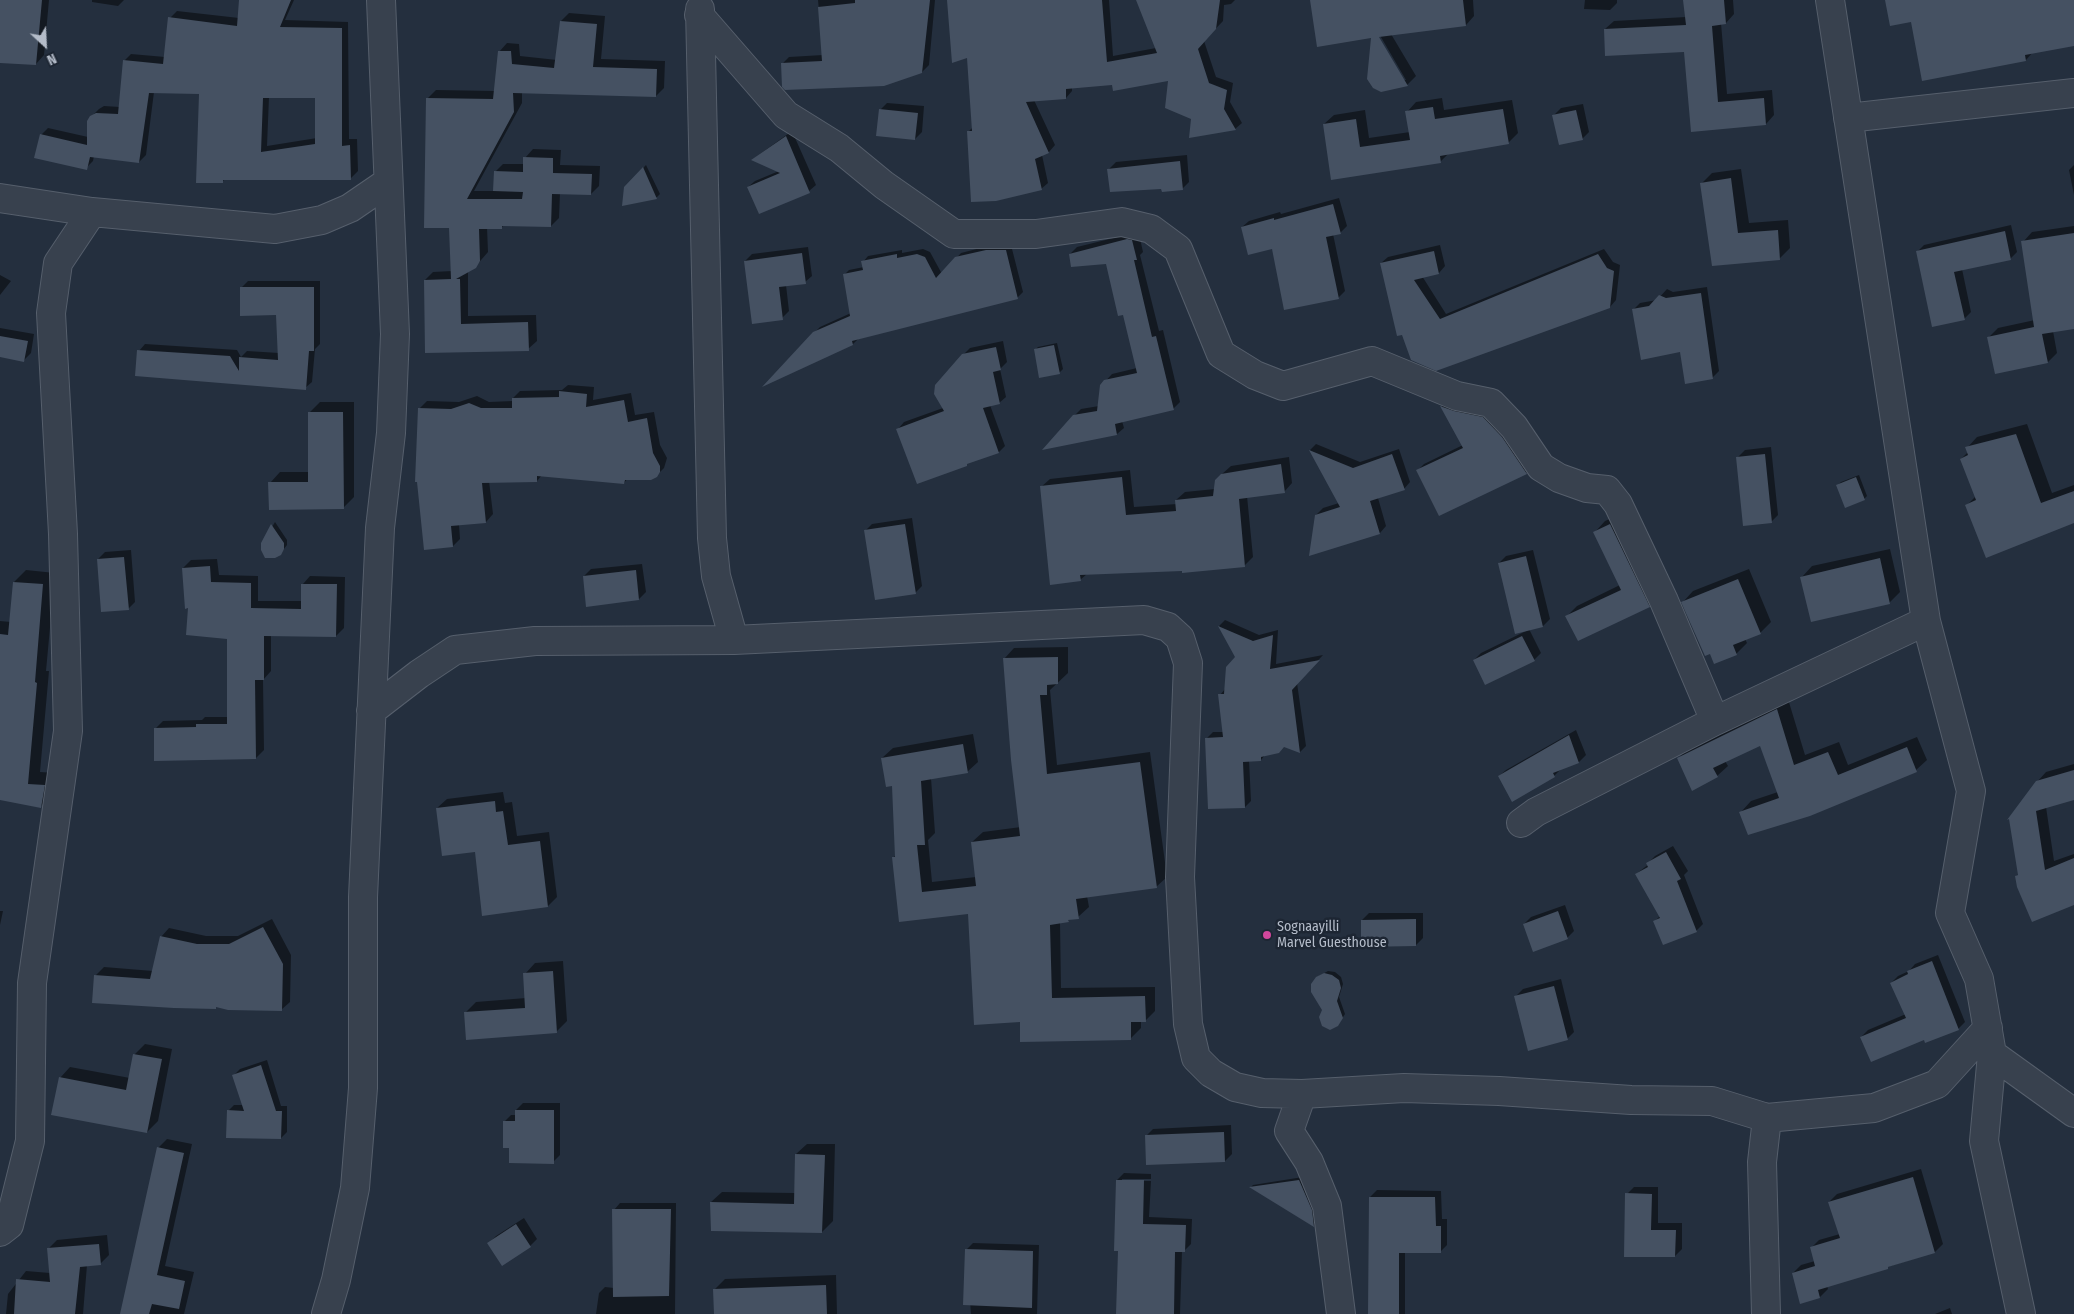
<!DOCTYPE html>
<html>
<head>
<meta charset="utf-8">
<style>
	body { margin:0 }
	#map { position:relative; width:2074px; height:1314px; overflow:hidden; background:#242f3e; font-family:"Fira Sans Condensed",sans-serif }
	canvas { display:block }
	.north { position:absolute; left:20px; top:20px; width:50px; height:50px; -webkit-text-stroke:4px #1d2633; paint-order:stroke; rotate:155deg; font-size:14px; font-weight:700; line-height:20px; text-align:center; color:#b4bcc9 }
	.north::after { content:''; display:block; margin:auto; width:18px; height:22px; background:#b4bcc9; clip-path:polygon(50% 0,100% 100%,50% 72%,0 100%) }
</style>
</head>
<body>
<div id="map">
<canvas width="2074" height="1314"></canvas>
<div class="north">N</div>
</div>
<script>
const g = document.querySelector('canvas').getContext('2d');
g.lineJoin = 'round';
function fillPath(path, color) { g.fillStyle = color; g.fill(path, 'evenodd'); }
const shape = rows => new Path2D(rows.map(r => 'M' + r).join(''));
function trace(path, color, width, dash) { g.strokeStyle = color; g.lineWidth = width; g.lineCap = dash ? 'butt' : 'round'; g.setLineDash(dash || []); g.stroke(path); }
function write(font, color, halo, rows, align = 'center') {
  g.font = font + ' "Fira Sans Condensed",sans-serif'; g.lineWidth = 5; g.setLineDash([]); g.textBaseline = 'middle'; g.strokeStyle = halo; g.fillStyle = color; for (const [text, x, y, turn = 0] of rows) {
    g.save(); g.translate(x, y); g.rotate((+turn || 0) * Math.PI / 180); g.textAlign = isNaN(turn) ? turn : align; if (halo) g.strokeText(text, 0, 0); g.fillText(text, 0, 0); g.restore();
  }
}
const shadow = shape([
	[0,0,49,0,44,55,36,64,0,21],
	[92,0,124,0,118,6,92,2],
	[240,0,294,0,285,20,348,22,349,139,357,139,358,171,351,178,226,178,222,182,200,93,154,92,146,155,139,162,94,156,93,161,86,168,41,135,48,128,88,137,91,117,99,109,104,106,120,107,124,61,131,54,165,57,170,18,177,11,239,18],
	[269,97,316,97,317,138,267,146],
	[818,0,935,0,929,65,922,72,782,64,789,57,823,55],
	[949,0,1109,0,1113,56,1156,48,1137,0,1235,0,1231,4,1224,5,1223,21,1204,41,1216,77,1233,83,1230,102,1242,123,1235,129,1192,119,1169,80,1072,87,1072,91,1066,98,1034,100,1055,145,1049,152,1042,155,1048,183,1041,189,968,132,973,127,968,57],
	[1311,0,1473,0,1474,16,1466,25,1391,34,1416,76,1407,85,1382,90,1373,87,1369,78,1372,37,1318,45],
	[1378,32,1406,80,1403,80,1376,33],
	[1585,0,1617,0,1617,3,1610,10,1584,9],
	[1684,0,1733,0,1734,14,1726,23,1721,23,1727,94,1772,90,1774,115,1766,124,1692,130,1686,51,1605,29,1614,21,1686,17],
	[1886,0,2074,0,2074,44,2033,52,2026,60,1912,21],
	[569,13,605,16,601,59,665,61,664,88,656,96,522,92,522,103,474,191,494,191,495,172,503,164,525,164,525,158,533,149,561,150,560,165,600,166,599,186,591,194,560,193,559,218,551,226,504,225,501,228,487,227,488,252,475,267,468,271,468,316,536,315,537,341,528,349,426,352,425,280,433,272,452,271,451,227,428,98,436,90,495,91,499,52,507,43,519,44,520,56,557,60,561,21],
	[1442,98,1444,110,1512,100,1518,133,1508,143,1449,153,1440,162,1332,178,1324,124,1334,115,1365,110,1369,138,1410,132,1407,112,1416,102],
	[887,103,924,106,922,132,915,139,880,110],
	[1583,104,1589,132,1582,139,1554,115,1561,108],
	[792,131,816,185,809,191,759,213,748,187,755,181,779,171,753,159],
	[1187,155,1189,182,1182,189,1162,187,1109,169,1116,162],
	[646,165,660,194,657,197,624,205,625,187],
	[2074,165,2074,195,2069,170],
	[1741,169,1749,223,1788,220,1790,248,1779,259,1713,265,1702,183,1712,173],
	[1339,198,1347,226,1340,233,1333,234,1345,291,1338,298,1242,227,1249,221,1280,212,1281,214],
	[2011,225,2017,252,2010,259,1962,269,1971,312,1964,319,1917,252,1924,245],
	[2074,226,2074,328,2053,331,2057,353,2048,362,1989,337,1998,328,2035,320,2023,242,2032,232],
	[1134,233,1139,234,1143,252,1140,255,1159,331,1163,330,1180,402,1173,409,1122,421,1124,428,1117,434,1074,416,1081,409,1099,406,1101,386,1112,374,1137,368,1124,314,1107,262,1070,254,1077,247],
	[992,245,1011,245,1023,292,1018,297,858,339,853,344,814,333,820,327,851,313,844,275,849,270,864,267,863,262,868,256,902,250,902,253,923,249,930,252,942,274,961,253],
	[1440,245,1445,266,1439,273,1422,276,1446,314,1604,249,1613,262,1620,265,1616,300,1610,307,1436,369,1381,263,1388,257],
	[808,247,812,276,805,282,786,285,789,311,782,318,745,261,752,254],
	[0,275,11,281,0,295],
	[248,281,320,281,320,344,315,349,312,382,305,388,139,351,145,344,237,350,241,357,247,351,279,353,277,314,241,288],
	[1707,287,1719,371,1712,378,1633,310,1640,303,1657,300,1667,289,1673,292],
	[0,328,34,334,31,353,24,360,0,356],
	[1003,341,1007,362,1000,369,1006,397,999,403,990,405,1005,446,999,452,969,462,898,429,904,422,943,408,963,355,970,348],
	[1057,343,1063,369,1060,372,1040,376,1035,350,1038,347],
	[568,385,594,387,593,400,631,393,635,415,654,412,660,445,667,458,664,468,656,476,628,478,624,483,542,475,537,481,489,481,493,514,486,522,459,524,460,539,453,546,419,409,427,401,459,402,477,396,489,402,513,401,513,398,520,391,562,390],
	[1448,400,1489,411,1532,467,1526,473,1418,470,1424,464,1463,445,1442,406],
	[320,402,354,402,354,497,343,508,270,483,280,472,309,472,309,413],
	[2027,424,2052,493,2074,485,2074,521,1967,505,1976,496,1961,459,1968,452,1967,448,1977,437],
	[1316,444,1360,462,1399,449,1410,482,1404,489,1378,498,1386,526,1380,533,1310,554,1316,515,1323,508,1339,503,1310,450],
	[1771,447,1778,515,1771,522,1738,457,1745,450],
	[1289,457,1292,483,1284,492,1247,496,1253,557,1245,565,1087,574,1080,580,1041,487,1050,479,1130,470,1134,507,1177,504,1176,500,1185,492,1215,489,1222,474,1231,466],
	[1859,475,1867,496,1864,499,1838,485,1841,482],
	[1621,514,1660,596,1649,606,1567,616,1577,606,1620,585,1595,532,1605,521],
	[912,518,922,586,915,593,865,531,872,524],
	[275,522,287,540,287,545,280,554,262,544],
	[1890,549,1900,592,1889,603,1802,577,1812,566],
	[131,550,135,602,128,609,98,559,105,552],
	[1533,550,1550,619,1543,626,1529,629,1541,653,1534,660,1474,660,1481,653,1526,631,1499,563,1506,556],
	[217,559,219,575,258,576,258,601,302,601,303,584,310,576,345,577,344,628,336,636,271,635,271,671,263,680,264,750,256,758,155,729,163,721,202,720,205,717,229,717,228,638,189,606,183,568,191,560],
	[642,564,646,592,639,599,584,576,591,569],
	[1749,569,1771,622,1760,633,1745,639,1747,643,1736,654,1683,602,1693,591],
	[26,570,55,573,46,671,49,671,40,772,56,773,53,794,41,806,0,799,0,621,11,622,14,582],
	[1225,620,1259,635,1278,630,1276,664,1323,655,1297,683,1306,746,1300,752,1285,746,1265,755,1261,760,1249,760,1251,801,1245,807,1207,738,1213,732,1224,732,1220,695,1225,689,1237,657,1219,626],
	[1068,647,1068,673,1050,690,1057,765,1150,752,1167,877,1156,887,1087,896,1089,907,1078,917,1060,922,1061,988,1155,987,1155,1011,1145,1021,1141,1021,1141,1028,1130,1039,1021,1021,969,913,900,921,893,858,897,854,893,785,882,758,893,748,973,734,978,762,967,772,931,778,935,833,928,840,932,882,976,877,972,842,983,832,1021,827,1004,659,1014,648],
	[1788,699,1805,755,1839,742,1848,765,1917,737,1927,760,1916,770,1741,812,1751,801,1778,792,1761,744,1725,761,1728,766,1717,776,1679,758,1689,747],
	[1576,730,1586,755,1579,762,1562,768,1554,776,1499,776,1506,770],
	[2074,764,2074,798,2046,807,2054,861,2074,854,2074,903,2016,876,2019,874,2037,782,2046,772],
	[503,792,505,803,512,802,517,836,549,832,557,897,548,906,476,851,437,808,447,799],
	[1673,846,1688,871,1684,875,1703,924,1696,931,1655,921,1660,916,1636,874,1649,864,1648,863,1655,856],
	[1565,905,1574,931,1567,938,1524,924,1531,917],
	[0,911,3,911,0,925],
	[1369,913,1423,913,1423,938,1416,945,1362,920],
	[272,919,291,955,290,1002,281,1010,217,1006,215,1008,95,976,104,967,153,971,161,937,169,928,206,936,238,936],
	[1938,955,1965,1022,1958,1029,1925,1038,1861,1037,1868,1030,1906,1014,1891,983,1898,976,1909,971,1915,964],
	[563,961,567,1021,556,1032,465,1013,476,1002,526,998,525,974,535,963],
	[1328,971,1335,972,1341,977,1343,984,1339,997,1345,1014,1338,1025,1323,1010,1317,977],
	[1561,979,1574,1032,1567,1039,1516,996,1523,989],
	[145,1044,172,1049,158,1121,147,1132,60,1078,70,1067,130,1078,135,1054],
	[267,1060,281,1106,287,1106,287,1132,281,1138,228,1111,234,1105,243,1105,234,1075,240,1069],
	[523,1103,560,1103,560,1155,553,1162,510,1147,504,1122,511,1115,516,1115,516,1110],
	[1231,1125,1232,1154,1225,1161,1146,1136,1153,1129],
	[167,1139,192,1144,165,1266,194,1272,184,1314,122,1314,158,1148],
	[807,1144,835,1144,833,1221,822,1232,711,1202,722,1192,795,1193,796,1154],
	[1921,1169,1943,1244,1935,1252,1827,1286,1828,1289,1820,1297,1793,1273,1801,1265,1815,1261,1811,1248,1819,1240,1840,1234,1829,1202,1837,1194],
	[1124,1173,1151,1174,1151,1179,1122,1179,1122,1181,1151,1181,1149,1217,1192,1219,1191,1244,1184,1251,1182,1251,1180,1314,1117,1314,1119,1250,1117,1180],
	[1303,1177,1314,1206,1317,1223,1314,1226,1251,1187,1253,1185],
	[1634,1187,1658,1187,1658,1223,1682,1223,1682,1249,1675,1256,1625,1255,1627,1194],
	[1377,1190,1441,1191,1442,1219,1447,1219,1447,1245,1440,1252,1405,1252,1405,1314,1370,1314,1370,1197],
	[620,1203,676,1203,675,1314,596,1314,599,1293,605,1287,614,1288,614,1210],
	[524,1218,537,1239,530,1246,489,1243,496,1236],
	[107,1235,109,1255,100,1264,87,1265,83,1314,6,1314,8,1294,26,1271,50,1273,48,1249,57,1240],
	[973,1243,1039,1245,1037,1314,971,1314,966,1250],
	[836,1275,837,1314,715,1314,714,1290,725,1279],
	[1950,1308,1952,1314,1935,1314]
]);
const building = shape([
	[0,0,42,0,36,65,0,63],
	[239,0,291,0,280,27,342,28,342,146,350,145,351,180,223,180,223,183,196,183,199,94,149,93,139,163,90,157,87,170,34,158,40,134,87,145,87,121,90,116,96,113,118,114,123,60,163,64,168,17,237,26],
	[263,98,315,98,315,144,261,152],
	[855,0,930,0,922,73,884,86,785,90,782,87,781,63,822,61,818,7,855,3],
	[947,0,1102,0,1107,62,1157,53,1136,0,1220,0,1216,29,1198,49,1209,83,1227,90,1224,109,1236,130,1189,138,1191,119,1165,108,1168,81,1113,91,1112,85,1066,89,1066,99,1026,102,1049,153,1035,159,1042,190,996,201,971,202,967,131,972,131,967,58,952,63],
	[1310,0,1463,0,1466,26,1379,37,1408,86,1381,92,1373,88,1367,79,1371,38,1317,47],
	[1683,0,1724,0,1726,24,1712,26,1718,102,1764,98,1766,125,1691,132,1684,52,1605,56,1604,29,1686,25],
	[1885,0,2074,0,2074,46,2025,55,2026,61,1922,81,1911,22,1890,26],
	[560,21,597,24,593,67,657,69,656,97,513,93,514,112,467,199,522,199,523,192,493,191,494,171,523,172,523,157,553,158,553,173,592,174,591,195,552,194,551,227,502,226,502,229,479,229,480,261,476,268,456,279,460,279,461,324,528,322,529,351,425,353,424,280,451,279,449,228,424,228,426,98,493,99,498,51,511,51,512,64,554,68],
	[1433,107,1435,119,1503,109,1509,144,1440,156,1441,163,1331,180,1323,124,1356,119,1360,147,1410,140,1405,111],
	[879,109,918,113,915,140,876,136],
	[1576,110,1583,140,1559,145,1552,115],
	[786,136,810,193,759,214,747,187,780,173,751,160],
	[1180,161,1183,190,1162,192,1161,189,1110,192,1107,169],
	[643,167,657,199,622,206,624,187],
	[1731,178,1738,233,1778,230,1780,260,1712,266,1700,183],
	[1333,204,1341,234,1326,237,1339,299,1284,310,1272,249,1248,255,1241,227,1274,218,1274,220],
	[2005,231,2011,260,1954,272,1965,320,1932,327,1916,251],
	[2074,233,2074,329,2042,334,2048,363,1995,374,1987,337,2034,327,2021,241],
	[1127,239,1132,240,1137,260,1134,260,1152,337,1156,336,1174,410,1115,424,1117,435,1042,450,1073,415,1097,411,1100,385,1104,380,1137,373,1123,315,1118,316,1106,264,1071,267,1069,254],
	[986,250,1006,250,1018,299,852,341,853,345,762,387,813,332,850,316,843,274,863,270,861,261,897,254,897,258,917,254,925,257,936,278,955,257],
	[1434,251,1439,274,1414,280,1440,319,1598,254,1607,268,1614,271,1610,308,1436,371,1411,360,1402,335,1397,336,1380,263],
	[802,253,806,284,779,287,783,320,752,324,744,261],
	[240,287,314,287,314,351,309,351,306,390,135,376,137,350,230,356,239,371,239,357,278,360,276,315,240,316],
	[1701,293,1713,379,1685,384,1680,352,1641,360,1632,309,1649,306,1659,295,1666,298],
	[0,336,28,341,24,362,0,357],
	[1054,345,1060,374,1039,378,1034,349],
	[996,347,1001,370,993,372,1000,404,983,408,999,453,967,464,967,466,917,484,896,429,944,411,934,394,935,385,962,354],
	[559,391,587,394,586,407,624,400,628,422,647,418,653,453,660,466,660,472,657,477,651,480,625,480,624,484,537,476,537,482,482,483,486,523,451,526,453,547,424,550,417,482,415,482,418,408,451,409,469,403,481,408,512,408,512,398,559,397],
	[1440,406,1454,411,1483,417,1502,437,1527,474,1439,516,1416,470,1463,448],
	[308,412,343,412,344,509,269,510,268,482,308,482],
	[2016,434,2041,503,2074,491,2074,523,1986,558,1965,505,1976,500,1960,459,1968,455,1965,447],
	[1309,450,1353,468,1392,454,1405,490,1370,501,1380,534,1309,556,1315,515,1340,507],
	[1765,454,1772,523,1743,526,1736,457],
	[1281,464,1285,493,1239,499,1245,567,1182,573,1182,571,1080,575,1081,581,1050,585,1040,486,1122,477,1126,515,1176,511,1175,500,1213,496,1215,480,1221,474],
	[1856,477,1865,500,1845,508,1836,485],
	[271,524,284,543,284,549,281,555,275,558,265,558,261,550,261,543],
	[905,524,916,594,875,600,864,530],
	[1610,524,1650,607,1578,641,1565,616,1621,590,1593,532],
	[1526,556,1543,627,1515,634,1498,563],
	[124,557,129,610,101,612,97,559],
	[1880,558,1890,604,1811,622,1800,577],
	[210,566,211,582,251,583,251,608,301,609,301,584,337,584,336,637,264,636,264,680,255,680,256,759,154,761,154,728,196,727,196,724,227,724,227,639,186,635,188,608,185,609,182,568],
	[636,570,639,600,586,607,583,576],
	[1738,579,1761,634,1733,645,1737,655,1714,664,1710,654,1705,656,1681,602],
	[13,582,43,584,35,682,37,683,28,784,45,785,41,808,0,800,0,634,8,635],
	[1218,626,1253,641,1273,635,1270,669,1320,660,1292,690,1300,753,1284,747,1279,753,1261,757,1261,761,1243,762,1245,808,1208,809,1205,738,1223,737,1218,694,1224,694,1226,667,1235,657],
	[1522,636,1535,661,1485,685,1473,660],
	[1058,657,1058,684,1047,685,1047,695,1040,695,1047,774,1140,762,1157,888,1076,899,1079,919,1068,920,1069,922,1050,925,1052,998,1145,996,1146,1022,1131,1022,1131,1040,1020,1042,1020,1022,974,1025,968,914,899,922,892,857,895,857,892,786,886,787,881,758,963,744,968,773,921,781,925,845,917,845,922,892,976,886,971,842,1020,836,1011,760,1003,658],
	[1777,709,1794,765,1828,752,1838,775,1907,747,1917,772,1810,816,1748,835,1739,812,1779,798,1760,746,1713,768,1718,777,1692,791,1677,758],
	[1569,735,1579,763,1553,773,1555,777,1512,802,1498,776],
	[2074,770,2074,800,2036,811,2045,870,2074,858,2074,905,2032,922,2017,887,2015,876,2018,875,2009,819,2007,820,2036,781],
	[495,801,496,812,503,811,508,845,540,841,548,907,482,916,475,852,442,856,436,808],
	[1666,852,1681,879,1677,881,1697,932,1663,945,1653,921,1660,918,1635,874,1648,867,1646,863],
	[1558,911,1568,939,1533,952,1523,924],
	[1416,919,1416,946,1361,947,1361,920],
	[263,927,283,964,282,1011,228,1010,216,1007,216,1009,174,1008,92,1003,94,975,150,979,160,936,197,944,229,944],
	[1932,961,1959,1030,1925,1043,1924,1040,1871,1062,1860,1037,1906,1018,1890,983,1908,974,1907,971],
	[553,971,557,1033,466,1040,464,1012,525,1008,523,973],
	[1324,973,1332,975,1339,980,1341,988,1337,1001,1343,1018,1338,1026,1330,1030,1322,1026,1319,1017,1322,1010,1311,992,1311,984,1316,977],
	[1554,986,1568,1040,1528,1051,1514,996],
	[133,1054,162,1059,147,1133,51,1115,59,1077,126,1090],
	[261,1065,276,1111,282,1111,281,1139,226,1138,227,1110,244,1111,232,1075],
	[515,1110,554,1110,554,1164,509,1163,509,1148,503,1148,503,1121,515,1121],
	[1224,1132,1225,1162,1146,1165,1145,1135],
	[157,1147,184,1153,157,1275,185,1281,179,1309,152,1304,149,1314,120,1314],
	[795,1154,825,1155,822,1233,711,1231,710,1202,794,1204],
	[1913,1177,1935,1253,1888,1267,1888,1269,1818,1290,1820,1298,1800,1304,1792,1273,1815,1266,1810,1247,1840,1238,1828,1202],
	[1116,1180,1144,1180,1143,1224,1186,1225,1185,1252,1175,1252,1174,1314,1116,1314,1118,1251,1114,1251],
	[1299,1180,1312,1210,1314,1227,1249,1187],
	[1625,1193,1652,1194,1651,1230,1676,1230,1675,1257,1624,1257],
	[1369,1197,1435,1197,1436,1226,1441,1226,1441,1253,1399,1253,1399,1314,1368,1314],
	[612,1209,671,1209,669,1296,613,1297],
	[516,1224,531,1247,502,1266,487,1243],
	[99,1244,101,1265,80,1267,75,1314,14,1314,16,1279,50,1282,47,1248],
	[965,1249,1033,1251,1032,1308,963,1305],
	[826,1285,827,1314,714,1314,713,1289]
]);
const minor = shape([
	[1830,0,1926,621,1971,791,1950,913,1979,979,1992,1054,1984,1141,2021,1314],
	[700,9,712,538,716,576,734,640],
	[699,15,786,115,839,148,884,185,954,234,1036,234,1122,222,1151,229,1178,249,1221,354,1255,375,1283,386,1372,361,1457,396,1491,403,1514,427,1541,467,1559,478,1587,488,1607,490,1618,504,1664,601,1715,721],
	[1848,118,2074,93],
	[0,198,92,212,275,229,322,220,350,208,388,182],
	[371,711,419,674,455,650,535,641,734,640,1144,620,1168,627,1180,638,1188,663,1180,877,1188,1024,1196,1058,1211,1073,1235,1087,1262,1093,1302,1094,1404,1088,1499,1091,1631,1100,1712,1101,1767,1118,1874,1108,1937,1084,1988,1028],
	[1521,823,1536,812,1715,721,1926,621],
	[1992,1054,2074,1113],
	[1302,1094,1289,1131,1309,1162,1327,1206,1341,1314],
	[0,1232,9,1225,30,1141,32,983,68,731,63,534,51,313,58,263,92,212],
	[326,1314,336,1280,355,1188,363,1088,363,897,380,528,391,433,395,334,381,0],
	[1766,1314,1762,1162,1767,1118]
]);
const markers = [
	[1267,935,5,"#d1479c"]
];
const poiNames = [
	["Sognaayilli",1277,927],
	["Marvel Guesthouse",1277,943]
];
fillPath(shadow, '#0007');
fillPath(building, '#455162');
trace(minor, '#565f6c', 30);
trace(minor, '#38414e', 28);
for (const [x, y, r, color] of markers) { const dot = new Path2D(); dot.arc(x, y, r, 0, 2 * Math.PI); g.fillStyle = color; g.fill(dot); trace(dot, '#1d2633', 2); }
write('14px', '#b4bcc9', '#1d2633', poiNames, 'left');
</script>
</body>
</html>
